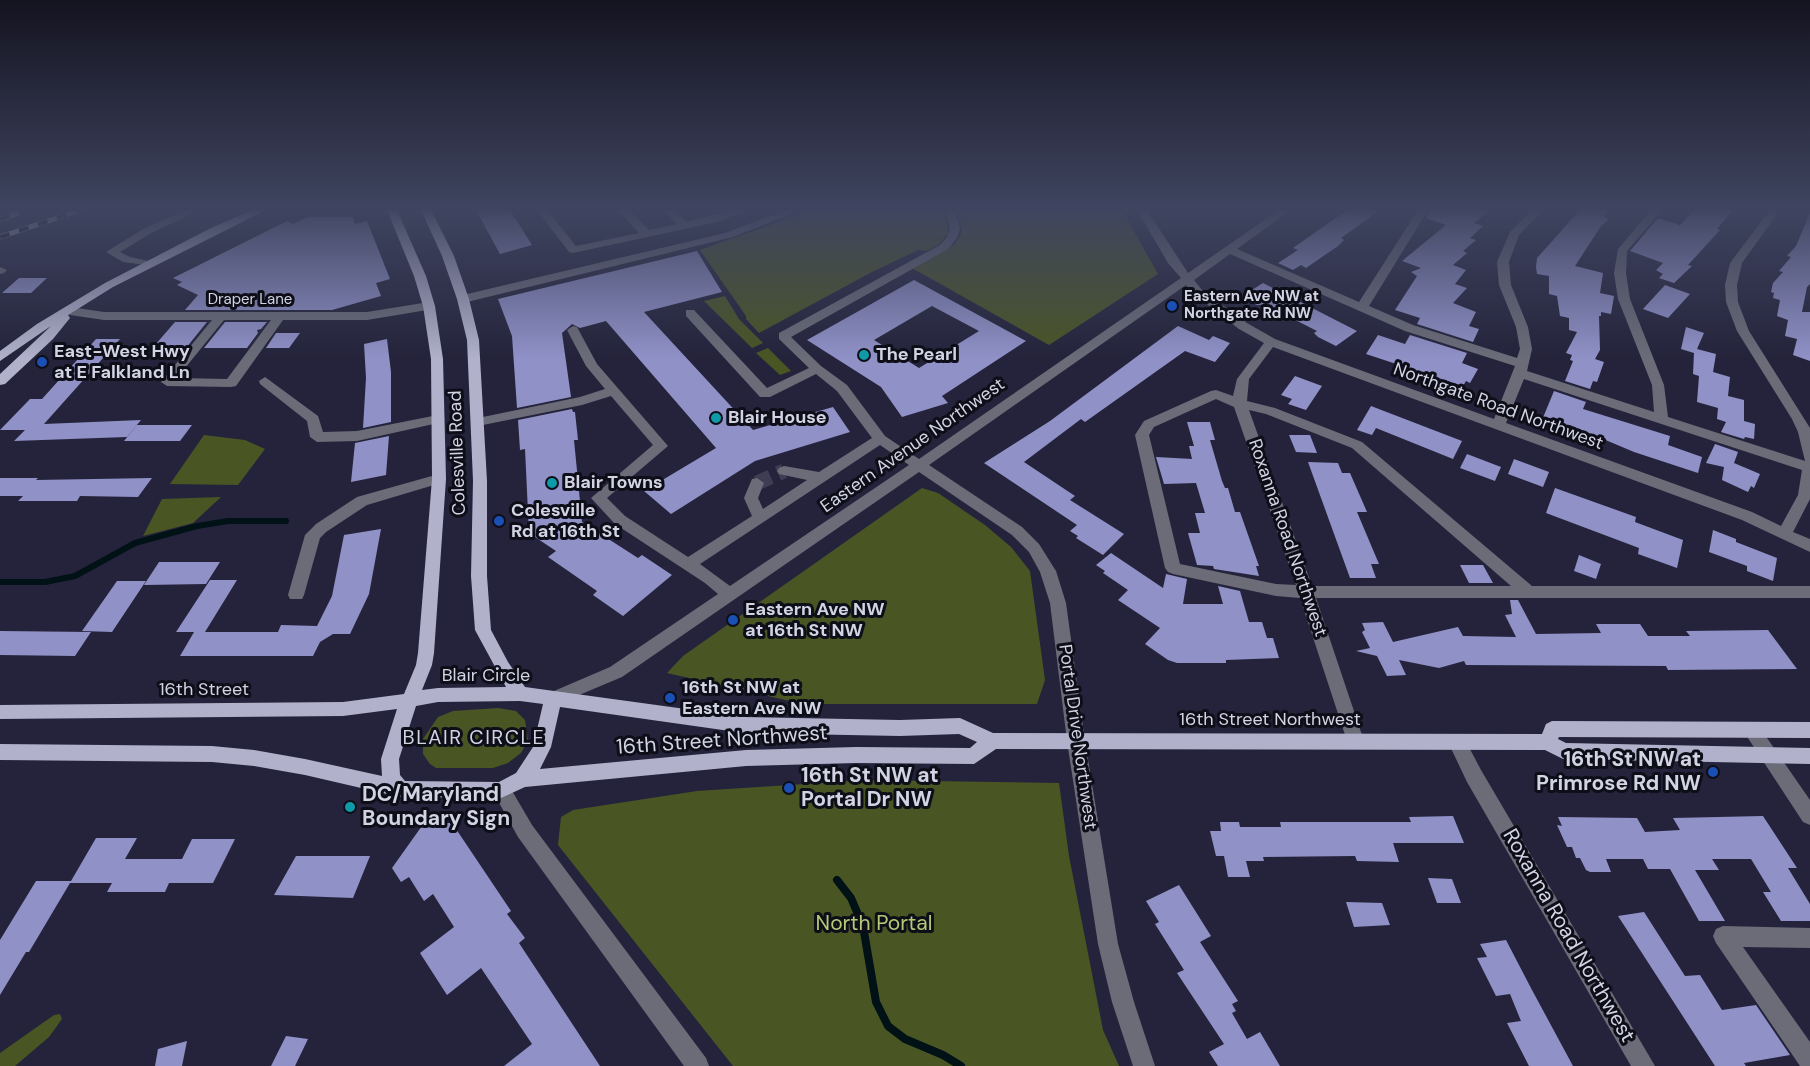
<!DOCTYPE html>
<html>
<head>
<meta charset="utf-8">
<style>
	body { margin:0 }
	canvas { display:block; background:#24233b }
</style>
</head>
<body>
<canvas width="1810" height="1066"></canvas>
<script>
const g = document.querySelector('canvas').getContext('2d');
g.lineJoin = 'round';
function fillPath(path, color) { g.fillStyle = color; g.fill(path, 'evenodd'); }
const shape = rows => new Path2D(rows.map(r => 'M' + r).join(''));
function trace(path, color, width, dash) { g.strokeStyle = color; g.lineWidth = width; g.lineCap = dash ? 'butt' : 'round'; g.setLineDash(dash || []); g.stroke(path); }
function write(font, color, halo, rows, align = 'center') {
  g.font = font + ' "DM Sans",sans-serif'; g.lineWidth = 6; g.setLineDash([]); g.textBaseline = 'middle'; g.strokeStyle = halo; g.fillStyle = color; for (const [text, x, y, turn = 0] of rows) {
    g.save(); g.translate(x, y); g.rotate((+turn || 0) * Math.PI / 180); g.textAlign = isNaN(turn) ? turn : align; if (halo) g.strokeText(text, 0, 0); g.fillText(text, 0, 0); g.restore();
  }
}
const green = shape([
	[813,210,943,210,947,221,948,234,938,245,926,251,918,250,872,272,759,333,746,319,746,316,700,250],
	[957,210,1122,210,1158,274,1049,345,912,268,955,244,962,232],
	[725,296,739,319,763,343,752,348,704,301],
	[768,348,791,371,780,375,756,353],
	[204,435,245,440,265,449,238,485,170,484],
	[922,488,938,493,985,525,1011,547,1030,571,1045,680,1037,704,803,704,667,673,683,656],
	[221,497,193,523,143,536,162,499],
	[498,708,516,711,525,720,528,740,521,753,508,763,493,768,436,768,430,764,423,754,423,739,438,717,453,711],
	[866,780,1059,783,1069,856,1103,1030,1119,1066,733,1066,558,845,561,817,573,810,697,791],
	[60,1014,62,1019,49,1037,15,1066,0,1066,0,1053,54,1015]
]);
const streamFar1 = shape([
	[0,582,45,582,75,576,135,543,197,526,228,521,286,521]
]);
const stream = shape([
	[837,880,851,898,863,926,876,1002,888,1026,905,1039,943,1055,961,1066]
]);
const building = shape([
	[476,210,510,210,532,245,500,254],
	[1347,210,1380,210,1341,238,1344,240,1338,246,1306,268,1301,265,1293,270,1278,263,1298,250,1293,248],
	[1430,210,1490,210,1474,223,1483,226,1470,238,1476,240,1463,251,1467,253,1453,265,1466,270,1455,284,1467,288,1453,303,1476,312,1469,326,1479,329,1473,342,1417,324,1420,318,1395,310,1417,276,1411,272,1421,268,1402,261,1446,225,1426,218],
	[1580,210,1611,210,1603,217,1609,219,1601,226,1575,266,1603,273,1600,293,1614,296,1611,314,1601,312,1601,316,1599,316,1600,350,1595,359,1604,362,1597,382,1593,381,1590,389,1565,381,1573,361,1570,360,1572,355,1566,353,1577,332,1569,330,1569,318,1560,316,1557,296,1549,294,1549,276,1537,274,1536,267,1537,258],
	[1694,210,1733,210,1717,229,1720,230,1688,265,1692,266,1674,283,1659,278,1663,274,1656,270,1663,263,1630,251,1658,218,1680,225],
	[1810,213,1810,284,1807,287,1802,312,1810,312,1810,361,1793,355,1797,339,1785,336,1788,320,1777,316,1780,300,1773,298,1774,293,1771,292,1773,283,1783,272,1779,271,1791,257,1787,256,1796,246],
	[307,217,353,217,355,224,367,221,390,279,376,283,381,296,332,310,185,310,198,295,177,285,182,282,173,278,287,221,293,224],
	[697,251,722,292,644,312,753,430,833,407,850,432,755,461,671,514,644,491,716,448,606,321,580,328,572,324,562,333,571,397,517,408,512,336,498,299],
	[19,278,47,278,31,293,2,293],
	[914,280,1026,341,942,396,948,403,902,417,881,387,807,340],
	[932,306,979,331,919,368,874,340],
	[1263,283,1318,311,1357,331,1336,346,1318,337,1314,333,1317,331,1266,305,1257,305,1241,297],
	[1665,285,1690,294,1668,318,1643,309],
	[175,322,207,322,186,348,160,348,162,345,155,345],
	[225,322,267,322,261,329,257,330,258,333,247,348,204,348],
	[1178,326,1209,340,1213,336,1230,343,1215,362,1185,351,1085,422,1081,419,1024,462,1075,496,1070,500,1124,534,1103,555,1076,538,1078,536,1070,531,1077,525,984,463,1050,421],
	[1686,327,1704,333,1697,349,1716,354,1713,372,1730,377,1728,396,1744,400,1744,421,1755,424,1754,439,1745,437,1744,439,1721,432,1726,422,1717,419,1718,408,1697,402,1699,376,1693,374,1694,353,1681,349],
	[276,333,300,333,289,348,266,348],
	[1378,335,1405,344,1410,335,1467,353,1462,363,1478,369,1470,383,1466,381,1463,386,1366,354],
	[96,339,120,339,44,424,141,420,127,437,14,441,25,430,0,430,30,399,42,399],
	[387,339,391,372,391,422,363,428,366,378,364,344],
	[1295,376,1322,386,1306,410,1288,404,1292,399,1281,395],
	[1554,391,1586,402,1583,409,1670,436,1668,445,1702,457,1698,473,1634,452,1570,425,1568,429,1542,420],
	[1371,406,1462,441,1453,459,1376,428,1372,435,1357,430],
	[572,409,573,412,575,412,578,440,574,440,582,522,638,558,642,555,672,575,623,616,593,595,597,591,548,557,556,551,529,533,525,449,520,450,518,420],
	[1187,422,1210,422,1215,440,1210,440,1222,481,1225,488,1228,488,1235,512,1240,512,1259,566,1256,566,1259,576,1214,569,1213,566,1197,565,1188,533,1200,533,1195,513,1205,513,1196,483,1164,484,1156,457,1192,459,1189,446,1194,446],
	[137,425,192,425,180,441,124,441],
	[1289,435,1310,435,1317,453,1296,452],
	[389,436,386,475,351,482,355,443],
	[1715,444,1738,452,1734,463,1760,474,1754,488,1751,486,1748,492,1722,480,1724,467,1706,463],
	[1467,454,1501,467,1495,481,1460,468],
	[1514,459,1549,472,1543,487,1508,474],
	[1308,462,1338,463,1342,473,1350,473,1367,512,1357,512,1379,564,1371,564,1376,578,1350,578],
	[0,478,38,478,36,480,152,478,138,497,80,496,77,501,18,501,23,496,0,496],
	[1555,488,1636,517,1635,522,1683,540,1677,568,1638,554,1639,548,1546,513],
	[381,529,369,594,350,634,333,634,320,642,313,656,180,656,194,632,176,632,210,580,237,580,205,632,197,632,278,632,281,625,317,626,332,596,344,535],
	[1713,530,1736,539,1736,542,1777,558,1773,581,1747,571,1747,566,1709,552],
	[1111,553,1163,588,1166,574,1187,579,1183,604,1223,604,1218,586,1240,591,1249,622,1262,622,1267,638,1273,638,1279,658,1226,660,1226,663,1177,663,1168,660,1145,644,1160,628,1118,600,1128,590,1103,573,1105,571,1096,565],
	[1579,555,1601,564,1596,579,1574,571],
	[159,562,220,562,206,584,144,585],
	[1460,565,1483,565,1493,583,1469,583],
	[117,581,146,581,112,632,82,631],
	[1510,600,1518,600,1536,634,1601,633,1596,624,1640,624,1648,636,1690,636,1686,631,1768,630,1797,669,1668,670,1666,666,1466,665,1464,661,1439,668,1399,660,1406,675,1387,676,1377,656,1356,651,1370,648,1362,632,1365,630,1362,623,1383,622,1393,642,1458,627,1463,636,1516,637,1505,615,1512,614],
	[0,631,91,632,75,656,0,655],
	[1453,816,1464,843,1393,843,1399,862,1357,861,1355,856,1263,857,1264,861,1246,861,1250,877,1228,877,1224,856,1216,856,1210,831,1221,831,1220,822,1239,822,1240,827,1281,827,1280,822,1411,822,1409,817],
	[1763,816,1797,868,1788,868,1810,904,1810,921,1781,921,1763,892,1771,892,1751,859,1712,859,1719,870,1695,870,1725,921,1699,921,1670,869,1648,869,1643,859,1606,859,1611,872,1590,872,1586,870,1580,858,1576,858,1572,847,1567,847,1557,825,1562,826,1558,817,1637,818,1645,832,1680,830,1673,818],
	[424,823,452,823,511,911,507,914,525,938,519,943,600,1066,504,1066,532,1044,481,968,447,995,420,953,454,927,433,894,424,901,409,877,401,882,392,868],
	[96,838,137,838,125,859,182,859,192,839,235,839,213,883,169,883,165,892,107,892,112,883,70,883,29,952,26,952,0,995,0,940,36,881,71,881],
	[296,856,370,856,353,898,274,895],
	[1428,878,1452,879,1461,903,1437,903],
	[1179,885,1211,936,1200,942,1238,1001,1232,1004,1236,1011,1232,1013,1247,1039,1260,1032,1280,1066,1218,1066,1209,1052,1224,1044,1177,973,1184,970,1155,924,1159,922,1146,901],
	[1346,902,1382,903,1390,925,1354,927],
	[1644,912,1685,976,1700,975,1722,1010,1756,1005,1790,1055,1744,1063,1746,1066,1715,1066,1618,916],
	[1506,940,1532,990,1573,1066,1529,1066,1507,1023,1521,1021,1510,994,1496,996,1477,958,1487,957,1480,944],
	[286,1036,308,1039,295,1066,271,1066],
	[187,1041,182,1066,155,1066,158,1049]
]);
const minorTunnel = shape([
	[757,483,784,471]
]);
const minor = shape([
	[186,210,200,210,151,233,120,252,130,257,153,262,153,266,123,262,106,252,143,229,186,210],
	[537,210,547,210,576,246,639,233,618,210,629,210,649,230,677,224,663,210,674,210,687,222,734,210,749,210,717,222,573,253,569,252,537,210],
	[786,210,801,210,733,237,463,303,457,299,463,295,725,233,786,210],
	[945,210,955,210,960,229,957,238,948,249,791,337,821,366,847,385,885,436,919,459,1181,278,1168,263,1137,210,1147,210,1188,273,1279,210,1291,210,1237,249,1359,302,1418,210,1428,210,1369,306,1413,325,1517,358,1520,349,1516,327,1499,285,1497,262,1510,232,1532,210,1543,210,1519,235,1509,262,1511,285,1528,327,1532,349,1527,371,1654,412,1652,385,1618,299,1614,273,1618,249,1651,210,1662,210,1627,251,1626,273,1630,299,1664,385,1668,417,1805,461,1798,432,1792,419,1737,331,1726,302,1725,285,1730,263,1770,210,1780,210,1742,263,1737,285,1738,302,1749,331,1810,428,1810,499,1793,532,1810,539,1810,552,1742,520,1273,347,1249,379,1247,401,1275,408,1362,442,1532,586,1810,586,1810,598,1316,598,1364,741,1361,747,1355,749,1349,747,1300,598,1276,596,1173,574,1168,572,1165,568,1135,435,1144,421,1211,391,1216,390,1233,396,1237,379,1264,343,1239,329,1194,294,1186,285,929,465,1022,527,1039,544,1056,571,1066,603,1085,741,1118,944,1134,1002,1155,1066,1133,1066,1112,1002,1098,944,1067,741,1050,603,1040,572,1029,552,1012,535,919,472,622,677,553,706,547,704,544,699,547,694,610,667,718,594,705,583,615,524,591,498,653,445,611,396,582,405,478,426,471,422,478,418,580,397,605,389,586,366,567,330,573,326,577,327,597,364,668,446,607,498,625,516,688,557,752,516,744,498,752,479,757,478,764,483,758,498,763,509,807,480,779,474,777,471,779,468,784,466,819,472,872,438,837,391,816,374,770,397,760,397,686,316,686,310,694,310,767,388,809,368,779,339,779,333,940,245,947,237,950,229,945,210],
	[1230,254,1405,331,1515,366,1494,419,1275,339,1247,323,1202,290,1194,280,1230,254],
	[1524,379,1802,470,1798,495,1781,526,1752,512,1506,423,1524,379],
	[1216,399,1234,407,1296,585,1276,584,1180,564,1149,435,1154,427,1216,399],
	[1249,410,1266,414,1352,448,1511,586,1312,586,1249,410],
	[880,445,909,465,730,586,700,564,880,445],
	[0,267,7,270,4,273,0,274,0,267],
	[429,302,435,306,433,309,367,320,283,320,236,386,231,387,167,386,161,382,212,320,104,320,70,315,64,311,70,307,104,312,367,312,429,302],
	[224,320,271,320,227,379,177,378,224,320],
	[265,377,318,416,323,432,357,431,438,415,445,419,438,423,357,441,317,442,310,437,307,421,260,384,259,381,265,377],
	[439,474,446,479,444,482,367,505,326,532,320,538,304,595,302,599,290,599,288,595,305,535,316,524,357,497,439,474],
	[1752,722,1758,725,1810,800,1810,825,1803,822,1746,735,1743,730,1746,725,1752,722],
	[1457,734,1463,736,1481,770,1655,1066,1631,1066,1467,782,1448,742,1451,736,1457,734],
	[501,782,508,784,532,825,706,1058,709,1066,684,1066,518,837,492,790,494,784,501,782],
	[1723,926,1810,928,1810,948,1743,947,1810,1042,1810,1066,1800,1066,1716,943,1713,936,1716,929,1723,926]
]);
const major = shape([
	[252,210,266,210,113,287,68,315,70,318,53,339,5,384,0,385,0,374,51,326,0,361,0,351,37,324,105,283,209,229,252,210],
	[387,210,397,210,426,276,435,306,443,359,446,479,434,653,432,665,422,690,438,688,506,687,475,630,471,576,473,481,467,340,457,299,442,256,421,210,431,210,454,256,469,299,479,340,487,481,487,576,491,630,508,662,525,687,744,717,900,720,960,718,993,733,1542,734,1546,724,1552,721,1810,722,1810,738,1559,737,1558,739,1566,743,1810,748,1810,764,1563,759,1545,750,996,749,974,764,856,763,746,766,525,787,501,798,400,797,305,775,254,766,212,762,0,760,0,744,212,746,254,750,305,759,382,776,381,759,397,709,343,716,0,719,0,705,343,702,404,694,416,665,418,653,432,479,431,359,423,306,414,276,387,210],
	[520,701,543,704,533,747,516,773,499,782,405,781,400,775,399,759,416,706,438,702,520,701],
	[560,707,744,733,900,736,959,734,977,742,970,748,856,747,746,750,540,769,551,747,560,707]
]);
const rail = shape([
	[0,219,28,210],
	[0,237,81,210]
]);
const markers = [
	[1172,306,6,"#1a4fb4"],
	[864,355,6,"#0f9aa8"],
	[42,362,6,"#1a4fb4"],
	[716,418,6,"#0f9aa8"],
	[552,483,6,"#0f9aa8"],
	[499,521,6,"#1a4fb4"],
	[733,620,6,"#1a4fb4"],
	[670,698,6,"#1a4fb4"],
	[1713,772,6,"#1a4fb4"],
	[789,788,6,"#1a4fb4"],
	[350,807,6,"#0f9aa8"]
];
const farPoinames = [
	["Eastern Ave NW at",1184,297],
	["Northgate Rd NW",1184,314]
];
const farStreetnames = [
	["Draper Lane",250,300]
];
const poiNames = [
	["East-West Hwy",54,352],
	["at E Falkland Ln",54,373],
	["The Pearl",876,355],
	["Blair House",728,418],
	["Blair Towns",564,483],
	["Colesville",511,511],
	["Rd at 16th St",511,532],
	["Eastern Ave NW",745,610],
	["at 16th St NW",745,631],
	["16th St NW at",682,688],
	["Eastern Ave NW",682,709]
];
const streetNames = [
	["Northgate Road Northwest",1498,407,20],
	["Eastern Avenue Northwest",913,446,-35],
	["Colesville Road",458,453,-92],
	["Roxanna Road Northwest",1287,538,71],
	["Blair Circle",486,676],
	["16th Street",204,690],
	["16th Street Northwest",1270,720],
	["Portal Drive Northwest",1077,737,82]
];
const neighbourhoodNames = [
	["BLAIR CIRCLE",474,739]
];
const nearStreetnames = [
	["16th Street Northwest",722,741,-4],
	["Roxanna Road Northwest",1568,936,60]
];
const nearPoinames = [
	["16th St NW at",1701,760,"right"],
	["Primrose Rd NW",1701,784,"right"],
	["16th St NW at",801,776],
	["Portal Dr NW",801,800],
	["DC/Maryland",362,795],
	["Boundary Sign",362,819]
];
const nearParknames = [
	["North Portal",874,924]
];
fillPath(green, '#4a5524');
trace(streamFar1, '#001216', 6);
trace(stream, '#001216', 8);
fillPath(building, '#9091c7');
trace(minorTunnel, '#3e3d54', 15, [15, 8]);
fillPath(minor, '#6b6c78');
fillPath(major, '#b1b1cb');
trace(rail, '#aeafc0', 5);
trace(rail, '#0e0e19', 4, [10]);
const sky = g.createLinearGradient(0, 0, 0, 359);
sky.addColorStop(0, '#141320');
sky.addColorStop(0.58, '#3f4560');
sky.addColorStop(1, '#3f456000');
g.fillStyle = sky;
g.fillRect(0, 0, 1810, 359);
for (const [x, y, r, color] of markers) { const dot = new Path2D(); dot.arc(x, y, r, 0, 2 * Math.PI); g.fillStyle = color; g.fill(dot); trace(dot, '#0e0e19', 2); }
write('bold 15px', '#d2d3e3', '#0e0e19', farPoinames, 'left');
write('15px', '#d2d3e3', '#0e0e19', farStreetnames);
write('bold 18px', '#d2d3e3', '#0e0e19', poiNames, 'left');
write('18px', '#d2d3e3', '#0e0e19', streetNames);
g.letterSpacing = '1.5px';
write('20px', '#d2d3e3', '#0e0e19', neighbourhoodNames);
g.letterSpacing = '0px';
write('21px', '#d2d3e3', '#0e0e19', nearStreetnames);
write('bold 21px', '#d2d3e3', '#0e0e19', nearPoinames, 'left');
write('21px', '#b5c977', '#0e0e19', nearParknames);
</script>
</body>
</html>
